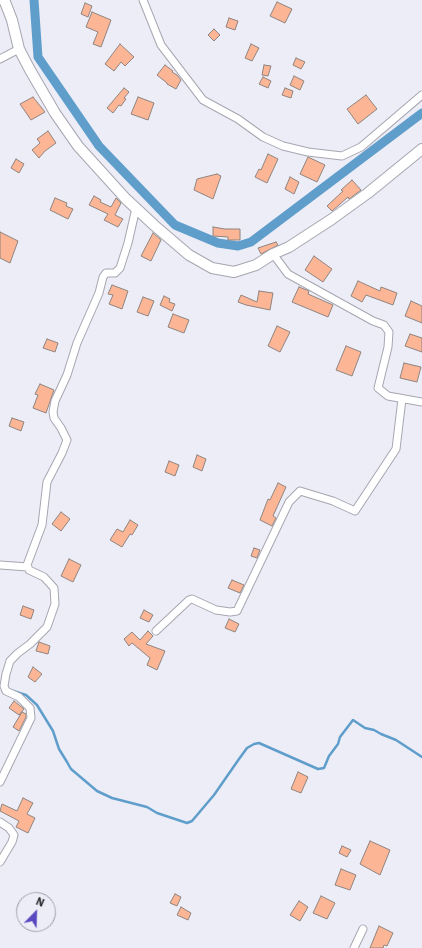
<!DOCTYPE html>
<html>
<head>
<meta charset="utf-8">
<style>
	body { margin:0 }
	#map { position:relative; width:422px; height:948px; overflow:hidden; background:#ededf8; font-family:"IBM Plex Sans",sans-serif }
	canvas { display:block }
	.north { position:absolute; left:16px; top:892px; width:40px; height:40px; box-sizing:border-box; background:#ededf8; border:1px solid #9f9fa7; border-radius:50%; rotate:23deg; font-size:11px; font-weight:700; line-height:16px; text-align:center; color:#2a2a2e }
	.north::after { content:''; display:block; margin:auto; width:14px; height:18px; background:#5848c0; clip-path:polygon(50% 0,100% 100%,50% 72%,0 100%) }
</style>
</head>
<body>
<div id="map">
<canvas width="422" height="948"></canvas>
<div class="north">N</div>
</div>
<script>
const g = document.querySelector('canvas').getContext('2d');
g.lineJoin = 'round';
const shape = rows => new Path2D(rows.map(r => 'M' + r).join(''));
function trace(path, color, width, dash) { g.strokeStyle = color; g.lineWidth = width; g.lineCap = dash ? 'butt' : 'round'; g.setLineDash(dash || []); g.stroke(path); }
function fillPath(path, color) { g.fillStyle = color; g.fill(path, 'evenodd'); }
const stream = shape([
	[10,690,26,695,37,705,53,731,59,749,67,762,71,769,97,791,112,798,147,807,157,813,187,823,192,821,214,795,239,759,247,748,254,744,259,743,318,769,324,768,329,756,338,744,340,737,353,720,365,728,374,730,381,734,396,740,422,757]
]);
const canal = shape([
	[34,0,38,57,99,146,175,225,218,243,238,246,251,242,422,113]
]);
const building = shape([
	[277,2,292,9,285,23,270,16,277,2],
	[85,3,92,6,88,17,81,14,85,3],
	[92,12,111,20,101,47,93,44,98,32,86,27,92,12],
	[229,18,238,21,235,30,226,27,229,18],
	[214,29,220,35,214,41,208,35,214,29],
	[120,44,134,57,125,66,121,62,114,71,105,64,120,44],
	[251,44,259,48,252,61,245,58,251,44],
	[296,58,305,62,301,69,293,65,296,58],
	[165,65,173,71,172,72,177,75,181,80,176,89,167,84,167,83,157,75,165,65],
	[264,65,271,66,268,76,262,75,264,65],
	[294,76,304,81,300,90,290,85,294,76],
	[263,77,271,81,268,88,259,84,263,77],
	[124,88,129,92,124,98,126,99,121,106,119,105,113,113,107,108,124,88],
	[285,88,293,91,291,98,282,95,285,88],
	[366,95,377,109,358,124,347,109,366,95],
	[33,97,45,112,31,120,20,104,33,97],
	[138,97,154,103,148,120,131,114,138,97],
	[48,131,56,143,45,151,39,158,32,150,40,143,37,139,48,131],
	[268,154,278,159,267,183,255,177,259,169,261,170,268,154],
	[308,157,325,165,317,182,300,174,308,157],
	[16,159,24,164,19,173,11,168,16,159],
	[217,174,221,176,213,199,194,190,197,179,217,174],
	[290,177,299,182,294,194,285,189,290,177],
	[352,180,361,190,349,199,348,197,332,211,327,206,343,191,341,190,352,180],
	[94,196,101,200,100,202,111,207,116,198,121,203,115,215,123,219,118,227,104,220,108,214,89,205,94,196],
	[55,198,67,203,66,206,73,209,68,219,50,210,55,198],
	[213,227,225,229,240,229,240,240,228,240,228,237,213,236,213,227],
	[0,232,18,241,10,263,0,258,0,232],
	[153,233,161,240,151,261,141,256,153,233],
	[276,242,278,245,261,254,258,248,276,242],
	[314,256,332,269,323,282,305,270,314,256],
	[358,281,380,291,381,287,397,293,393,305,366,295,362,302,351,296,358,281],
	[112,285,128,291,122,309,109,304,113,295,108,294,112,285],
	[299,287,309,291,308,294,333,305,328,317,292,302,299,287],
	[259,291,273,293,270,310,246,305,238,302,241,295,257,302,259,291],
	[164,296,170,299,169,302,175,304,172,311,160,305,164,296],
	[143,297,154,301,148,316,137,312,143,297],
	[411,301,422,306,422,323,405,316,411,301],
	[173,314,189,320,184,333,168,327,173,314],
	[277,326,290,332,280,352,268,346,277,326],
	[410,334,422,338,422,352,405,346,410,334],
	[47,339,58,343,55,352,43,348,47,339],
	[346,346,361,352,352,376,336,370,346,346],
	[404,363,421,367,417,382,400,378,404,363],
	[40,384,54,390,46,413,33,408,38,395,35,394,40,384],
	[12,418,24,422,21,431,9,426,12,418],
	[197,455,206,459,202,471,193,467,197,455],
	[169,461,179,465,175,476,165,472,169,461],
	[278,483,286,487,273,516,276,518,272,526,260,520,268,499,270,500,278,483],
	[61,512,70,519,61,531,52,524,61,512],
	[130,520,138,525,132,535,130,534,122,547,110,540,117,529,123,532,130,520],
	[254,548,260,550,257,558,251,556,254,548],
	[69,559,81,565,73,582,61,576,69,559],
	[232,580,244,585,240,593,228,588,232,580],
	[23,606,34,610,31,619,20,615,23,606],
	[144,610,153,615,149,622,140,618,144,610],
	[229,619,239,624,235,632,225,628,229,619],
	[148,631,153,636,146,644,165,651,157,670,147,665,150,658,132,643,129,646,124,639,132,632,140,640,148,631],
	[39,642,50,646,48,654,36,651,39,642],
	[33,667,42,674,35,682,28,677,33,667],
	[14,701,24,709,19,715,9,708,14,701],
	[22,712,26,714,26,717,19,731,13,727,22,712],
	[298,772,308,777,301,793,291,789,298,772],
	[23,798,33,803,27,814,35,818,28,833,16,827,19,821,0,811,2,804,17,811,23,798],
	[370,841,390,850,380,875,360,864,370,841],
	[342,846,351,850,347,857,339,853,342,846],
	[341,869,356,875,350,890,335,885,341,869],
	[175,894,181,897,177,906,170,903,175,894],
	[321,896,335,903,327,919,313,913,321,896],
	[299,901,308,907,300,921,290,915,299,901],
	[181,907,191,913,188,920,177,915,181,907],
	[379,926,393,933,387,946,384,945,383,948,370,948,379,926]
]);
const street = shape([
	[143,0,161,45,203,100,238,119,263,137,283,146,308,152,342,156,361,147,422,95],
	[0,59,19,49],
	[273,254,288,274,373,321,384,325,389,332,388,347,378,388,388,396,422,402],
	[0,565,28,567],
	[156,631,189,600,192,599,216,610,230,612,237,611,289,502,300,491,333,501,355,511,396,449,402,399],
	[0,782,31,718,30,708,19,697,6,691,4,686,6,674,10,661,18,653,30,644,47,627,55,604,54,588,44,577,29,570,27,565,42,525,47,482,62,453,67,440,61,428,54,418,53,412,55,401,67,375,77,343,99,293,103,277,106,273,115,273,120,268,128,243,136,208],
	[0,822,9,828,14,835,12,842,0,862],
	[354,948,363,929]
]);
const secondary = shape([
	[3,0,5,2,12,20,19,49,30,70,55,113,78,146,126,199,155,226,189,255,212,268,234,272,256,265,273,254,289,247,332,219,368,193,422,149]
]);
trace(stream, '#5f9ecb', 2.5);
trace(canal, '#5f9ecb', 9);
fillPath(building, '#fcb595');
trace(building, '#8f847f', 1);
trace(street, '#a6a6b0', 9);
trace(secondary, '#a6a6b0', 12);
trace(street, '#fff', 7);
trace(secondary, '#fff', 10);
</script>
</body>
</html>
